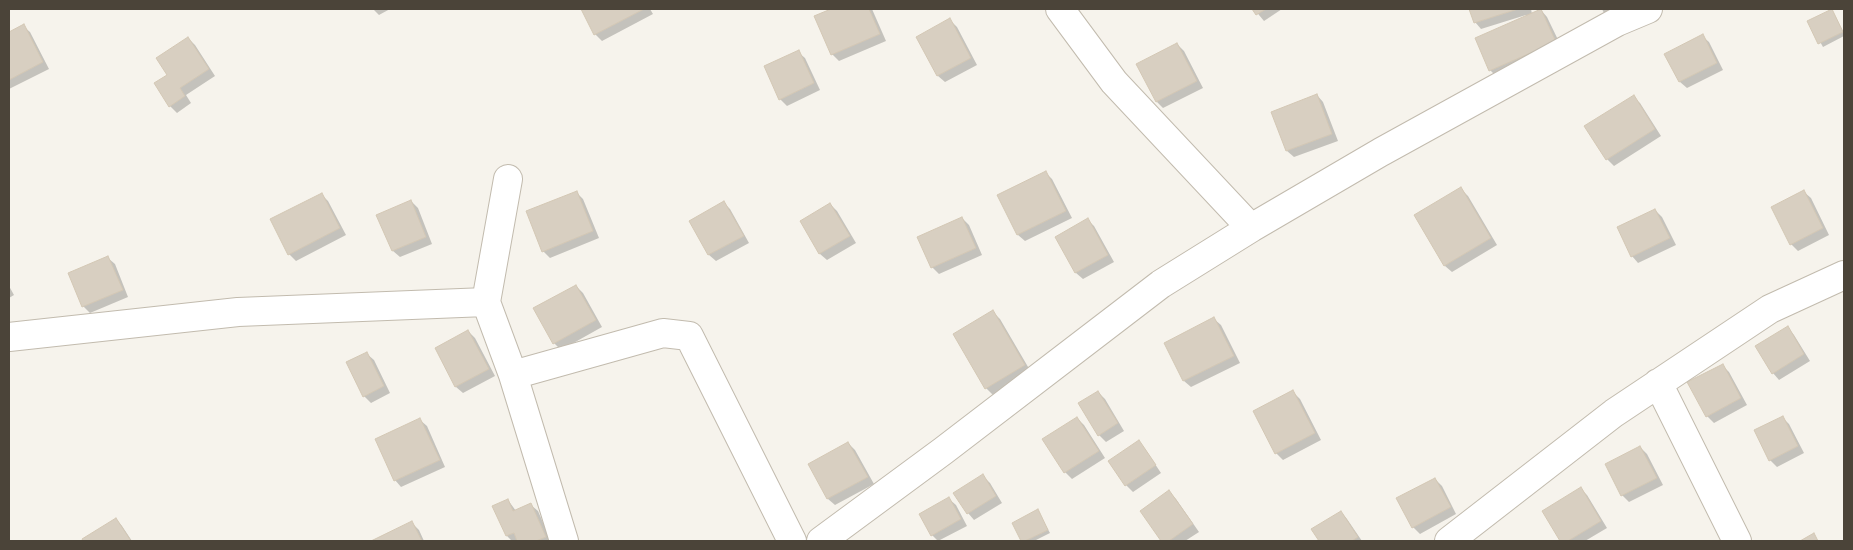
<!DOCTYPE html>
<html>
<head>
<meta charset="utf-8">
<style>
	body { margin:0 }
	#map { position:relative; width:1853px; height:550px; overflow:hidden; background:#f6f3ec; font-family:Signika,sans-serif }
	canvas { display:block }
	.frame { position:absolute; inset:0; border:10px solid #4b4439; pointer-events:none }
</style>
</head>
<body>
<div id="map">
<canvas width="1853" height="550"></canvas>
<div class="frame"></div>
</div>
<script>
const g = document.querySelector('canvas').getContext('2d');
g.lineJoin = 'round';
function fillPath(path, color) { g.fillStyle = color; g.fill(path, 'evenodd'); }
const shape = rows => new Path2D(rows.map(r => 'M' + r).join(''));
function trace(path, color, width, dash) { g.strokeStyle = color; g.lineWidth = width; g.lineCap = dash ? 'butt' : 'round'; g.setLineDash(dash || []); g.stroke(path); }
const shadow = shape([
	[373,9,390,9,379,15],
	[582,9,650,9,653,14,602,41,595,34],
	[834,9,872,9,886,41,839,61,832,54,816,16],
	[1254,9,1282,9,1264,21],
	[1471,9,1531,9,1532,14,1541,10,1547,17,1562,48,1497,77,1490,70,1526,16,1526,15,1481,29,1475,22],
	[1602,9,1635,9,1605,15],
	[1832,10,1844,33,1844,36,1823,47,1809,22],
	[950,20,957,27,977,65,945,82,938,76,918,37],
	[23,26,30,32,49,69,9,89,9,33],
	[1702,36,1709,42,1723,70,1687,88,1680,82,1666,54],
	[188,38,195,45,215,76,186,95,191,103,177,113,170,106,168,75],
	[1177,44,1184,51,1203,88,1163,108,1157,102],
	[798,52,805,58,820,90,787,106,780,99],
	[1317,95,1323,102,1338,141,1294,157,1287,151],
	[1633,97,1640,103,1661,136,1614,166,1607,159],
	[1045,172,1052,179,1072,218,1025,241,1018,235,998,195],
	[1461,189,1468,196,1497,245,1452,272,1445,266,1416,216],
	[576,192,583,199,599,238,550,258,543,251],
	[1804,192,1811,198,1829,235,1798,251,1791,244],
	[321,194,328,201,346,235,296,261,289,254],
	[411,201,418,208,432,244,400,257,393,251,378,215],
	[724,203,730,209,749,243,716,261,709,255,690,221],
	[830,204,837,211,856,243,827,260,820,254,802,221],
	[1655,210,1662,217,1676,245,1638,263,1632,256],
	[962,218,969,225,982,255,939,274,932,267],
	[1088,220,1094,226,1114,262,1083,279,1076,273,1056,237],
	[108,258,115,264,128,297,90,313,83,306],
	[9,286,14,295,9,298],
	[576,286,583,293,602,327,561,350,554,343],
	[993,312,1000,319,1031,372,993,395,986,388],
	[1214,319,1221,325,1240,363,1191,387,1184,381,1165,343],
	[1788,328,1794,335,1810,361,1779,380,1773,373],
	[468,331,475,338,495,376,463,393,456,387,436,349],
	[367,354,374,360,390,393,371,403,364,396],
	[1722,365,1729,372,1747,405,1714,423,1707,416],
	[1098,392,1105,399,1124,431,1106,442,1099,435],
	[1293,392,1300,399,1321,440,1283,460,1276,453],
	[1782,417,1789,424,1804,453,1777,467,1770,460,1755,431],
	[1077,418,1084,425,1105,458,1072,479,1065,472,1044,439],
	[420,420,427,426,445,467,401,487,395,480],
	[1139,442,1145,449,1161,473,1133,492,1126,485],
	[848,443,855,450,874,484,835,505,828,499,810,464],
	[1640,447,1647,454,1663,485,1629,502,1622,495],
	[983,476,990,483,1002,503,974,520,968,513],
	[1435,479,1442,486,1456,514,1420,534,1413,527],
	[1580,488,1587,495,1607,528,1585,541,1562,541,1544,511],
	[1169,492,1176,499,1199,532,1185,541,1162,541,1142,512],
	[949,499,956,505,967,526,938,541,932,535],
	[508,500,516,511,531,505,538,511,551,541,512,541,507,536,494,506],
	[1038,511,1050,533,1034,541,1023,541,1014,523],
	[1341,512,1347,519,1362,541,1320,541,1313,530],
	[116,519,122,526,132,541,85,541,84,539],
	[412,523,419,530,424,541,374,541]
]);
const building = shape([
	[581,9,644,9,594,35,581,9],
	[831,9,869,9,880,34,831,55,814,16,831,9],
	[1252,9,1266,9,1256,15,1252,9],
	[1469,9,1518,9,1474,23,1469,9],
	[1541,9,1556,42,1489,71,1475,38,1541,9],
	[1832,9,1843,32,1818,44,1807,21,1832,9],
	[950,18,971,58,937,76,916,37,950,18],
	[24,24,43,62,9,80,9,32,24,24],
	[1703,34,1717,63,1679,82,1664,54,1703,34],
	[188,37,209,69,180,88,185,96,169,107,154,83,167,75,156,58,188,37],
	[1177,43,1197,81,1156,102,1136,64,1177,43],
	[799,50,814,83,779,100,764,66,799,50],
	[1317,94,1332,134,1286,151,1271,112,1317,94],
	[1634,95,1655,129,1606,160,1584,126,1634,95],
	[1046,171,1066,211,1017,235,997,195,1046,171],
	[1461,187,1491,238,1444,266,1414,215,1461,187],
	[1804,190,1823,228,1790,245,1771,207,1804,190],
	[577,191,593,231,542,252,526,211,577,191],
	[322,193,340,228,288,255,270,219,322,193],
	[411,200,426,237,392,251,376,215,411,200],
	[724,201,744,236,708,255,689,221,724,201],
	[830,203,850,236,819,254,800,221,830,203],
	[1655,209,1670,238,1631,257,1617,227,1655,209],
	[962,217,976,248,931,268,917,237,962,217],
	[1088,218,1108,255,1075,273,1055,237,1088,218],
	[108,256,123,290,82,307,68,273,108,256],
	[576,285,596,320,553,344,533,308,576,285],
	[993,310,1025,365,985,389,953,334,993,310],
	[1214,317,1234,356,1183,381,1164,343,1214,317],
	[1788,326,1804,354,1772,374,1755,346,1788,326],
	[468,330,489,369,455,387,435,348,468,330],
	[367,352,384,386,363,397,346,362,367,352],
	[1723,364,1741,398,1706,417,1687,382,1723,364],
	[1293,390,1315,433,1275,454,1253,411,1293,390],
	[1098,391,1118,423,1098,436,1078,403,1098,391],
	[1783,416,1798,446,1769,461,1754,430,1783,416],
	[1077,417,1099,451,1064,473,1042,439,1077,417],
	[420,418,440,460,394,481,375,439,420,418],
	[1139,440,1156,465,1125,486,1108,461,1139,440],
	[848,442,868,477,827,499,808,464,848,442],
	[1640,446,1657,478,1621,496,1605,464,1640,446],
	[983,474,996,496,967,514,953,493,983,474],
	[1435,478,1451,507,1412,528,1396,498,1435,478],
	[1581,487,1601,521,1568,541,1560,541,1542,511,1581,487],
	[1169,490,1193,524,1169,541,1161,541,1140,511,1169,490],
	[949,497,961,519,931,536,919,514,949,497],
	[508,499,513,511,531,503,546,537,536,541,517,541,514,533,506,536,492,506,508,499],
	[1038,509,1048,530,1025,541,1021,541,1012,523,1038,509],
	[1341,511,1358,537,1352,541,1319,541,1311,529,1341,511],
	[116,518,131,541,83,541,82,539,116,518],
	[412,521,422,541,371,541,412,521],
	[1814,533,1818,541,1800,541,1814,533]
]);
const street = shape([
	[1060,9,1114,82,1251,228],
	[508,179,486,302,513,375,564,541],
	[9,337,238,312,486,302],
	[513,375,663,333,689,336,792,541],
	[1658,383,1737,541],
	[821,541,943,451,1161,284,1251,228,1381,152,1617,22,1648,9],
	[1449,541,1614,413,1770,309,1844,275]
]);
fillPath(shadow, '#0003');
fillPath(building, '#d8cfc1');
trace(building, '#d3c7b4', 1);
trace(street, '#c2bbae', 30);
trace(street, '#fff', 28);
</script>
</body>
</html>
